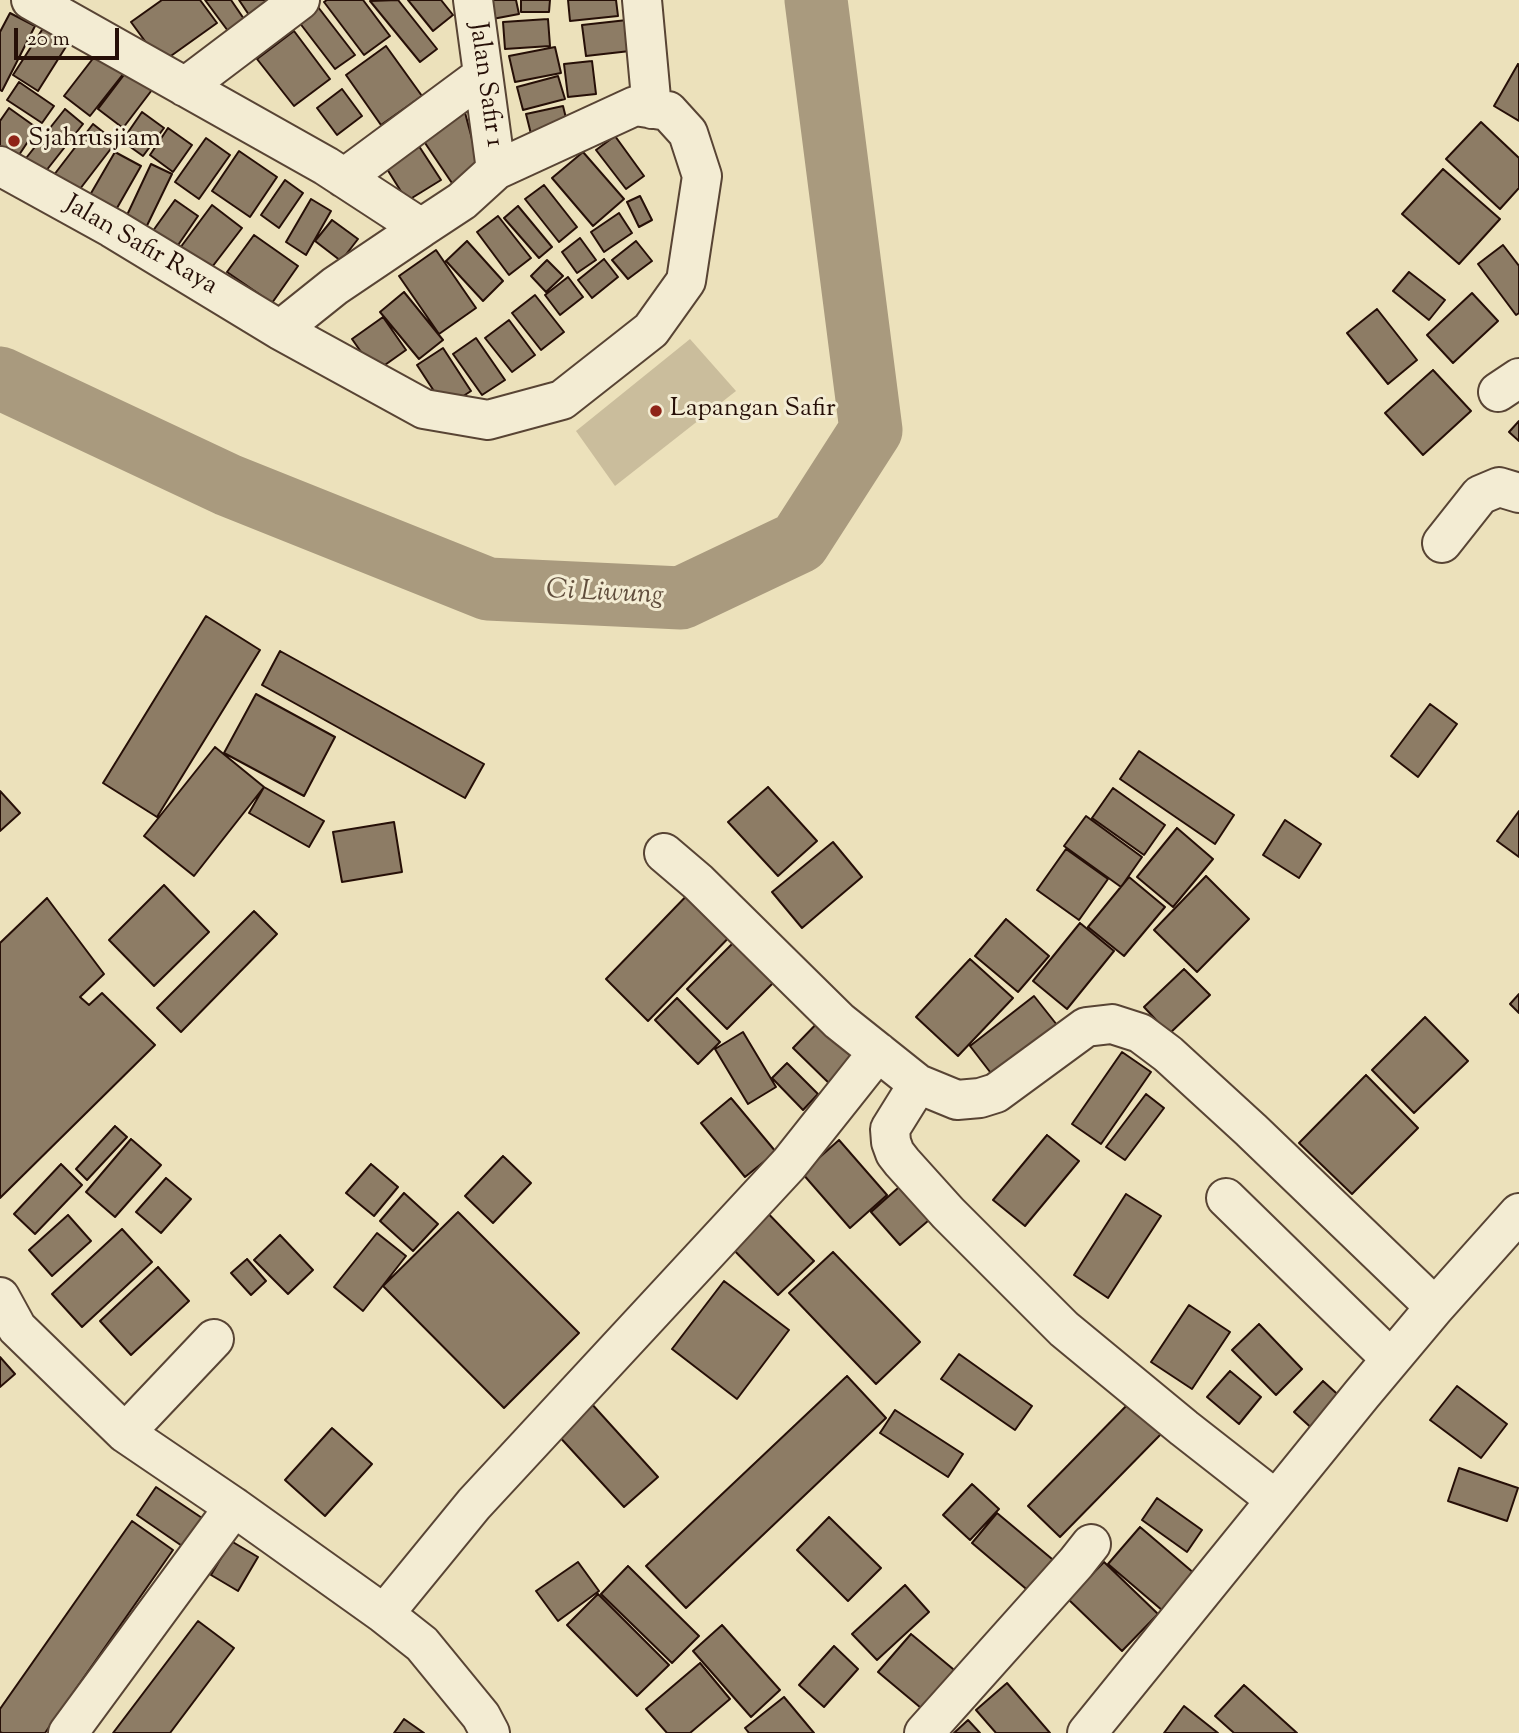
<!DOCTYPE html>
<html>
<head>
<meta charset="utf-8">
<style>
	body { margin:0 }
	#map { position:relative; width:1519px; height:1733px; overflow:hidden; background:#ece1bb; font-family:"Sorts Mill Goudy",serif }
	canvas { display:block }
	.scale { position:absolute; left:14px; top:28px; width:105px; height:32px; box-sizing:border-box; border:4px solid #260f07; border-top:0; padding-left:9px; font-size:21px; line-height:24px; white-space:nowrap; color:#260f07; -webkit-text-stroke:5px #f3ecd3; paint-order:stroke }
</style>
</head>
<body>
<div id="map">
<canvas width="1519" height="1733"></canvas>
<div class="scale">20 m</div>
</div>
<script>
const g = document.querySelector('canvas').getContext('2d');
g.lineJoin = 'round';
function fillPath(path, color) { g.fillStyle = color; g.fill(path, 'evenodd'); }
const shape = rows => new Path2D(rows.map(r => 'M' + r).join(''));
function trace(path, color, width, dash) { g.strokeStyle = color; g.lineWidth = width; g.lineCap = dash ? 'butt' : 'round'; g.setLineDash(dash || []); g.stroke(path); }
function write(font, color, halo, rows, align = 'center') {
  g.font = font + ' "Sorts Mill Goudy",serif'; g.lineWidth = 6; g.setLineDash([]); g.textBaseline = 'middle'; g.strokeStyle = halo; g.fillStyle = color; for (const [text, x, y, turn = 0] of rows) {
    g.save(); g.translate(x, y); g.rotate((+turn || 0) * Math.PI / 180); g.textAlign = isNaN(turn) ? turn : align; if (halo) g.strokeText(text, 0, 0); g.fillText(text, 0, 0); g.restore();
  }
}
const green = shape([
	[690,339,736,391,615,486,576,431]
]);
const river = shape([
	[0,378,228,485,488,589,681,598,799,542,871,430,816,0]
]);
const building = shape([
	[162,0,200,0,217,23,161,63,131,22,162,0],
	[205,0,231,0,244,19,228,31,205,0],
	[239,0,270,0,253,21,239,0],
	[327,0,363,0,390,36,364,55,324,2,327,0],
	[398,0,437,49,420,62,370,1,398,0],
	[408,0,441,0,453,15,433,31,408,0],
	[477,0,516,0,519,14,482,21,477,0],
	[521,0,550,0,549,12,521,12,521,0],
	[568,0,616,0,618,16,570,21,568,0],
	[318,7,355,55,335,69,299,22,318,7],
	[10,13,35,26,2,91,0,90,0,32,10,13],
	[49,19,74,34,38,91,13,75,49,19],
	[548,19,550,46,505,49,503,22,548,19],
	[627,20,630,51,586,56,582,25,627,20],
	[294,31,330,79,294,106,257,59,294,31],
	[386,46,422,96,381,125,346,75,386,46],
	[555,47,561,73,515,82,509,56,555,47],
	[98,52,124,73,90,116,64,96,98,52],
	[592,61,596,94,568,97,564,64,592,61],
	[133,63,158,82,123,128,98,109,133,63],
	[1518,64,1519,65,1519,121,1494,106,1518,64],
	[558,76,565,99,523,110,517,87,558,76],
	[19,82,54,106,42,123,7,100,19,82],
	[342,89,362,116,337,135,317,108,342,89],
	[463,105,480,169,460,195,419,134,463,105],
	[563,106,569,130,532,138,526,114,563,106],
	[9,108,37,128,13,164,0,155,0,121,9,108],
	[65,109,83,124,38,181,19,167,65,109],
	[142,112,164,128,143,156,122,141,142,112],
	[1481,122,1519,158,1519,188,1500,209,1446,159,1481,122],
	[93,124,116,142,70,202,47,184,93,124],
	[168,128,192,145,173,172,150,155,168,128],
	[615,136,644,176,626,189,596,150,615,136],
	[206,138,230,155,199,199,175,182,206,138],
	[415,140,441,180,407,201,382,161,415,140],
	[239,151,277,177,250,217,212,191,239,151],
	[115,152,141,166,109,222,83,207,115,152],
	[583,152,624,199,593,226,552,178,583,152],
	[151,164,172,174,140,240,120,230,151,164],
	[1443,169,1500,219,1459,264,1402,214,1443,169],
	[285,180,303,193,279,228,261,215,285,180],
	[544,185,577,227,559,242,525,199,544,185],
	[640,196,652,220,639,227,627,202,640,196],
	[311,199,331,211,306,255,286,242,311,199],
	[175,200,198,216,174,251,150,235,175,200],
	[212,205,242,228,209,271,180,248,212,205],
	[518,206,552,247,539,258,504,218,518,206],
	[619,213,632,233,604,252,591,232,619,213],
	[498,216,531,258,509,275,477,232,498,216],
	[332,220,358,239,341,261,315,241,332,220],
	[254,235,298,266,272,303,227,272,254,235],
	[580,238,596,260,577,273,562,252,580,238],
	[467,241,503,281,483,301,446,261,467,241],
	[636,241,652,261,628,279,612,260,636,241],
	[1503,245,1519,266,1519,313,1516,315,1478,264,1503,245],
	[436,250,476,308,439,334,399,276,436,250],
	[604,259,618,277,592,298,578,280,604,259],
	[547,260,563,276,546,292,531,276,547,260],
	[1409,272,1445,300,1429,320,1393,291,1409,272],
	[568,277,583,297,560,315,545,295,568,277],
	[404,292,443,340,419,359,380,312,404,292],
	[1472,293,1498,321,1453,363,1427,335,1472,293],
	[535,295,564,332,541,350,512,313,535,295],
	[1377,309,1417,360,1388,384,1347,333,1377,309],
	[383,317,406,350,375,372,352,339,383,317],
	[509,320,535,355,512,372,485,338,509,320],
	[476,338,505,380,482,395,453,354,476,338],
	[443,348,471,391,445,408,417,365,443,348],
	[1433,370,1471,411,1423,455,1385,413,1433,370],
	[1519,421,1519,441,1509,432,1519,421],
	[206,616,260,650,157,817,103,783,206,616],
	[280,651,484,764,465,798,262,685,280,651],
	[256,694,335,737,304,796,224,753,256,694],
	[1430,704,1457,724,1418,777,1391,756,1430,704],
	[215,747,264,787,194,876,144,836,215,747],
	[1139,751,1234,815,1215,844,1120,779,1139,751],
	[264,787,324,821,309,847,249,813,264,787],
	[768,787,817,841,778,876,728,822,768,787],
	[1113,788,1165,825,1144,855,1092,818,1113,788],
	[0,791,20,813,0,831,0,791],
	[1519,811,1519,857,1497,841,1519,811],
	[1086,816,1142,857,1121,887,1064,846,1086,816],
	[1285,820,1321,844,1299,878,1263,855,1285,820],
	[394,822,402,872,342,882,333,832,394,822],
	[1177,828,1213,859,1173,907,1137,877,1177,828],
	[833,842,862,877,802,928,772,892,833,842],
	[1066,849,1108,879,1079,920,1037,890,1066,849],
	[1206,876,1249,919,1197,972,1154,930,1206,876],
	[1129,877,1165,907,1124,956,1088,927,1129,877],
	[164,885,209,932,154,986,109,940,164,885],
	[696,886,739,927,648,1021,606,979,696,886],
	[47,898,104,974,80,997,89,1005,102,993,155,1045,0,1198,0,943,47,898],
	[254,911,277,934,181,1032,157,1008,254,911],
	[1006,919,1049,956,1018,992,975,956,1006,919],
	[1080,923,1114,951,1067,1009,1033,981,1080,923],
	[742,934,782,974,727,1029,687,989,742,934],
	[970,959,1013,998,958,1056,916,1017,970,959],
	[1184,969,1210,995,1169,1034,1144,1007,1184,969],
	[1519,994,1519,1013,1510,1004,1519,994],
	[1034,996,1061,1030,997,1081,970,1046,1034,996],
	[677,998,720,1042,698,1064,655,1020,677,998],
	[826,1014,867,1055,835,1089,793,1048,826,1014],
	[1425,1017,1468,1061,1414,1113,1372,1070,1425,1017],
	[743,1032,776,1087,748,1104,715,1049,743,1032],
	[1122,1052,1151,1072,1101,1144,1072,1124,1122,1052],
	[787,1063,818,1094,803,1110,772,1078,787,1063],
	[1366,1075,1418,1128,1352,1194,1299,1143,1366,1075],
	[1146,1094,1164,1108,1125,1160,1106,1147,1146,1094],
	[731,1098,776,1152,745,1177,701,1123,731,1098],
	[115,1126,127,1137,87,1180,76,1169,115,1126],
	[1047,1135,1079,1161,1025,1226,993,1200,1047,1135],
	[131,1139,161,1165,115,1217,86,1192,131,1139],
	[839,1140,887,1195,850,1228,802,1173,839,1140],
	[503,1156,531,1183,493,1223,465,1196,503,1156],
	[61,1164,82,1185,35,1234,14,1214,61,1164],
	[371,1164,398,1187,374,1216,346,1193,371,1164],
	[166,1178,191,1199,161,1233,136,1212,166,1178],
	[907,1180,936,1214,900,1245,871,1212,907,1180],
	[404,1193,438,1224,413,1251,380,1221,404,1193],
	[1126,1194,1161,1216,1108,1298,1074,1275,1126,1194],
	[758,1203,814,1261,778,1295,722,1238,758,1203],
	[458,1212,579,1333,504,1408,383,1286,458,1212],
	[68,1215,91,1241,52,1276,29,1250,68,1215],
	[122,1229,152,1262,82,1327,52,1294,122,1229],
	[377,1233,406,1256,363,1311,334,1287,377,1233],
	[280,1235,313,1270,288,1294,254,1260,280,1235],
	[833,1252,920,1342,876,1384,789,1293,833,1252],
	[247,1259,266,1281,251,1295,231,1273,247,1259],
	[158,1267,189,1301,131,1355,100,1321,158,1267],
	[724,1281,789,1330,737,1399,672,1349,724,1281],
	[1189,1305,1230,1332,1192,1389,1151,1362,1189,1305],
	[1259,1324,1302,1369,1276,1395,1232,1350,1259,1324],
	[959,1354,1032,1406,1015,1430,941,1379,959,1354],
	[0,1357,15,1374,0,1387,0,1357],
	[1230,1371,1261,1397,1239,1424,1207,1397,1230,1371],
	[847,1376,886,1418,686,1608,646,1566,847,1376],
	[1323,1381,1346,1402,1317,1433,1294,1412,1323,1381],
	[1457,1386,1507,1424,1481,1458,1430,1420,1457,1386],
	[1132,1400,1164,1431,1060,1537,1028,1506,1132,1400],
	[590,1402,658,1477,624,1507,556,1433,590,1402],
	[895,1410,963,1454,948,1477,880,1433,895,1410],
	[332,1428,372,1464,325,1516,285,1480,332,1428],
	[1459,1468,1518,1488,1507,1521,1448,1501,1459,1468],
	[972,1484,999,1509,970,1540,943,1515,972,1484],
	[156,1487,205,1520,185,1548,137,1515,156,1487],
	[1157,1498,1202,1530,1187,1552,1142,1520,1157,1498],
	[997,1513,1064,1569,1038,1599,972,1543,997,1513],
	[829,1517,881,1568,848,1601,797,1550,829,1517],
	[132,1521,173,1550,45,1733,2,1733,0,1732,0,1709,132,1521],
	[1140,1527,1195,1574,1163,1611,1108,1564,1140,1527],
	[231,1541,258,1557,238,1591,211,1575,231,1541],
	[578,1562,599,1591,558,1621,536,1591,578,1562],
	[1104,1562,1158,1614,1122,1651,1068,1599,1104,1562],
	[628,1566,699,1636,672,1663,601,1594,628,1566],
	[905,1585,929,1612,877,1660,852,1634,905,1585],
	[598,1594,669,1665,637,1696,567,1625,598,1594],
	[198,1621,234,1648,170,1733,113,1733,198,1621],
	[722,1625,780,1690,751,1717,693,1651,722,1625],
	[911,1634,959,1674,927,1713,878,1672,911,1634],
	[834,1646,858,1669,824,1707,799,1685,834,1646],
	[700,1663,730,1699,690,1733,667,1733,646,1709,700,1663],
	[1007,1683,1050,1733,996,1733,976,1710,1007,1683],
	[1244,1685,1297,1733,1234,1733,1215,1716,1244,1685],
	[784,1697,814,1733,749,1733,745,1728,784,1697],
	[1184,1706,1218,1733,1164,1733,1184,1706],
	[404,1719,424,1733,394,1733,404,1719],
	[968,1720,980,1733,954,1733,968,1720]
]);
const minor = shape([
	[31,0,326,166,421,228,462,201,496,170,635,106,668,111,688,133,702,176,686,281,651,330,562,400,488,420,424,409,280,330,335,286,421,228],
	[473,0,496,170],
	[642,0,652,109],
	[185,87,300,0],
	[0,166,112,228,280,330],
	[344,178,483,75],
	[1498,392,1519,378],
	[1442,543,1480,495,1499,487,1519,493],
	[664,853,698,882,839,1021,918,1084,957,1100,980,1098,996,1093,1086,1027,1112,1024,1140,1033,1168,1054,1251,1130,1435,1307],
	[918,1084,890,1129,891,1142,895,1153,902,1162,948,1213,1064,1329,1184,1428,1276,1500],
	[1226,1198,1391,1359],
	[0,1297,17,1328,125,1433,234,1507,384,1614,422,1644,481,1716,490,1733],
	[125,1433,214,1339],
	[384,1614,474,1504,789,1164,878,1052],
	[68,1733,234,1507],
	[924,1733,1076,1563,1091,1544],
	[1087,1733,1362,1394,1435,1307,1519,1213]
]);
const markers = [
	[14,141,7,"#8f2418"],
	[656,411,7,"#8f2418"]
];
const streetNames = [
	["Jalan Safir 1",484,85,82],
	["Jalan Safir Raya",140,247,30]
];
const poiNames = [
	["Sjahrusjiam",28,141],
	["Lapangan Safir",670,411]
];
const waterNames = [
	["Ci Liwung",605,595,3]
];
fillPath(green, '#cabd9c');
trace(river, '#a99a7e', 63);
fillPath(building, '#8d7c65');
trace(building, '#260f07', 2);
trace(minor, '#584434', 42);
trace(minor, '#f3ecd3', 38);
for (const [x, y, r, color] of markers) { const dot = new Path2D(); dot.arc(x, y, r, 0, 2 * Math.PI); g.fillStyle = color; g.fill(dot); trace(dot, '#f3ecd3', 2.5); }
write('26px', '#260f07', '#f3ecd3', streetNames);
write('26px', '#260f07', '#f3ecd3', poiNames, 'left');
write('italic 28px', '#614e3d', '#f3ecd3', waterNames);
</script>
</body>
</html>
